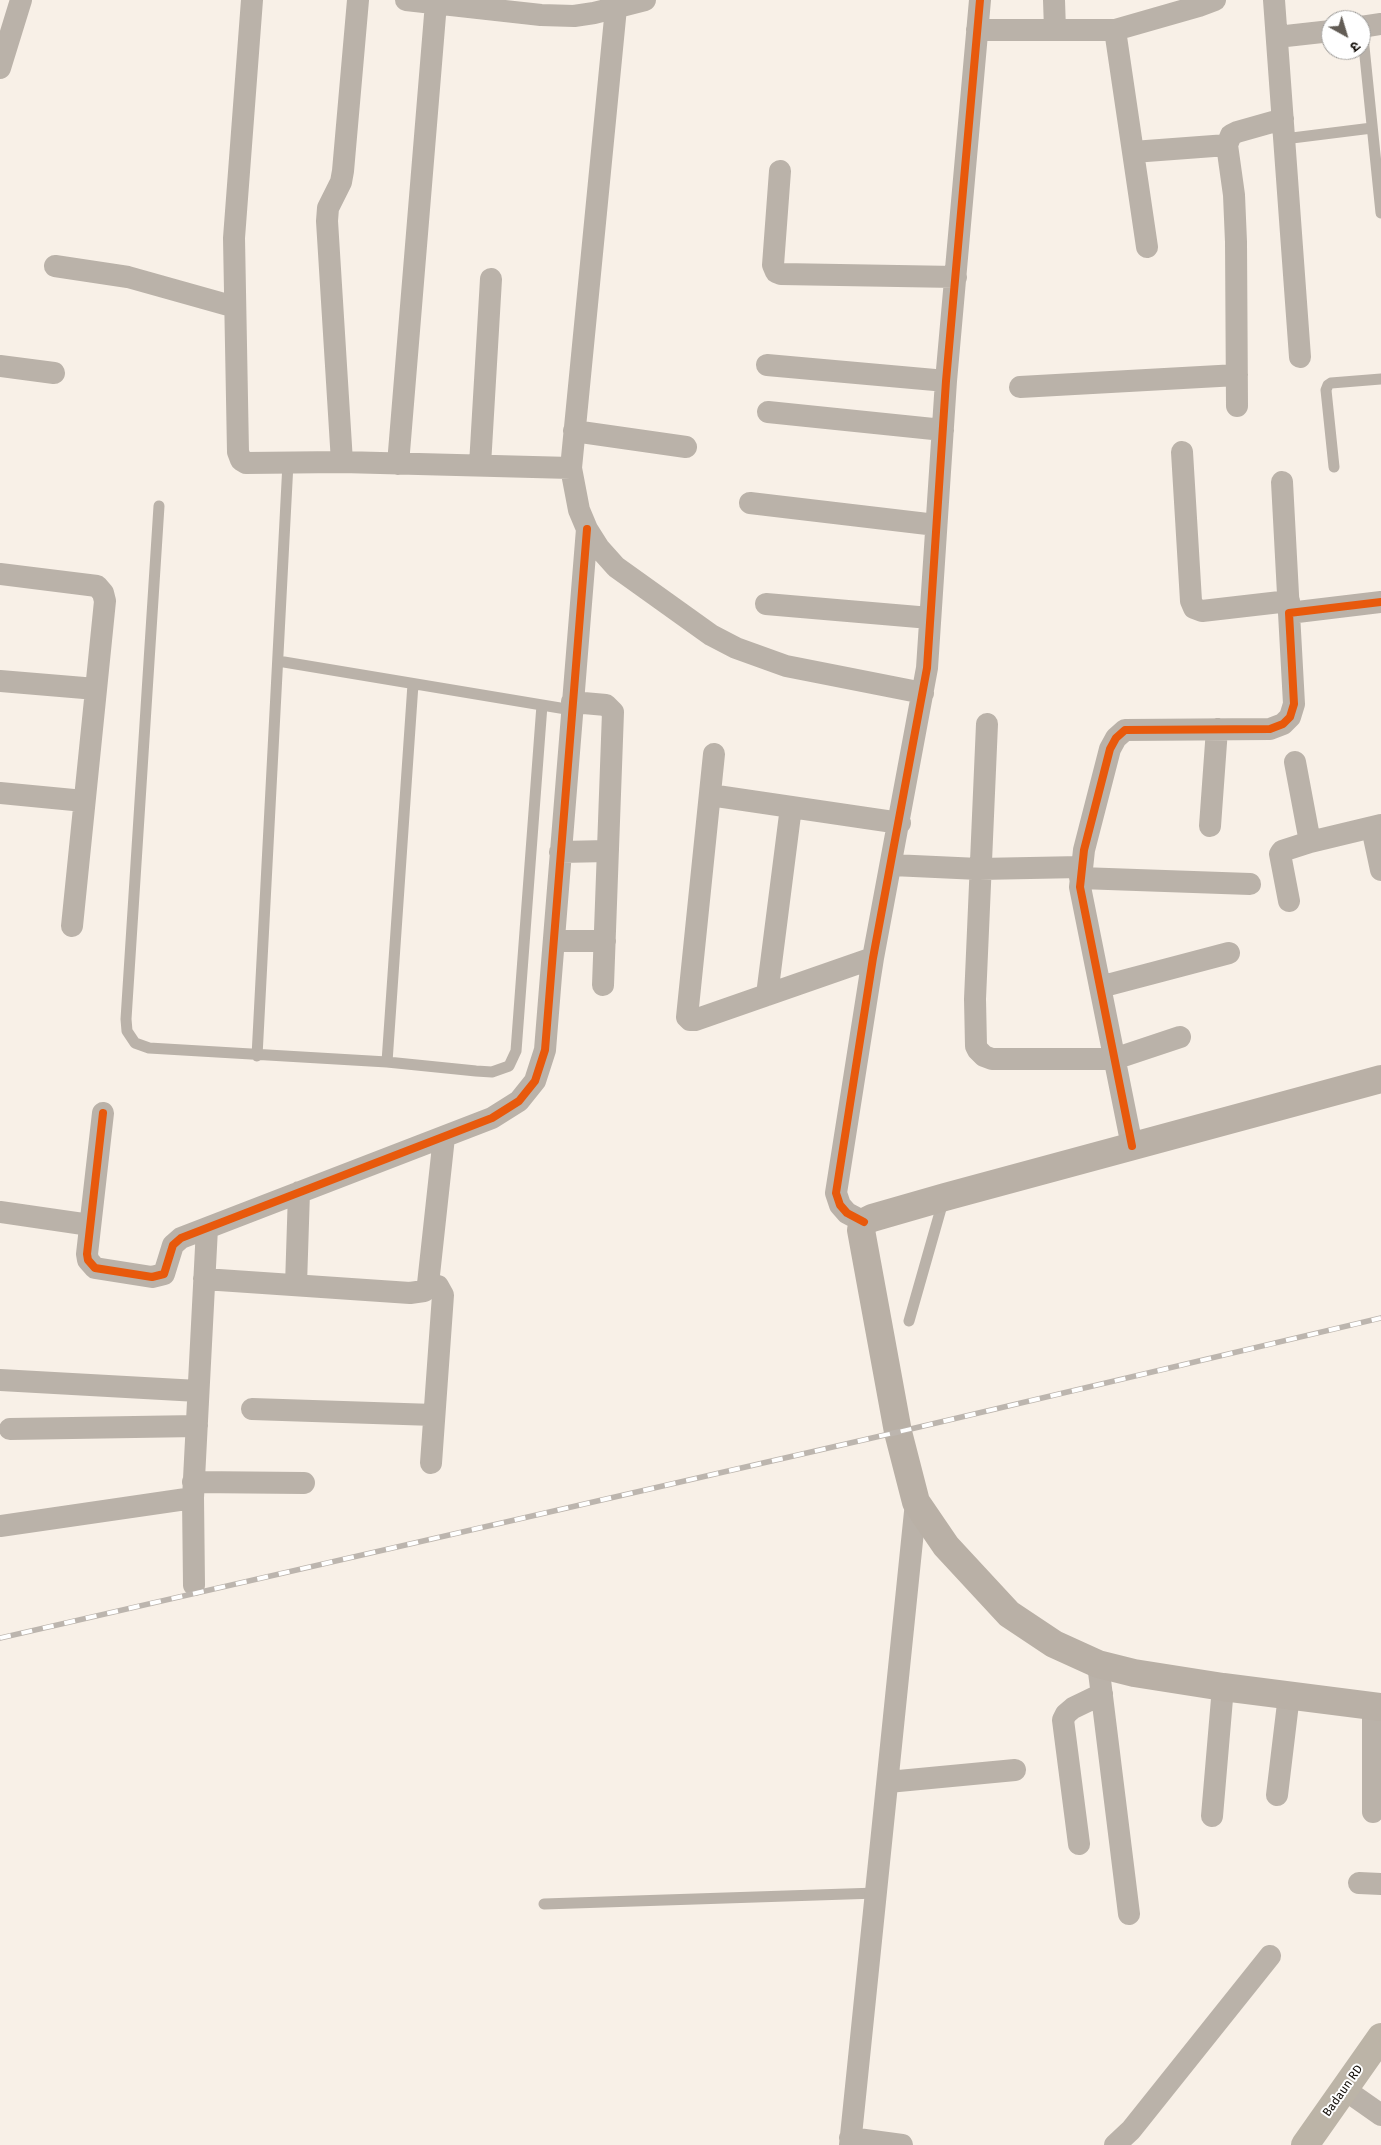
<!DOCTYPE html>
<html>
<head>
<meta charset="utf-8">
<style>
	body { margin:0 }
	#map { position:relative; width:1381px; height:2145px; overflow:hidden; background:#f8f0e7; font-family:"Fira Sans","Noto Sans Devanagari",sans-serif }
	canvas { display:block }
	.north { position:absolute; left:1321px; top:10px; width:50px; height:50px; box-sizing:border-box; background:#fff; border:1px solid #a09e9b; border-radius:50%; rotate:141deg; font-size:14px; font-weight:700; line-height:20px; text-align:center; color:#110c06 }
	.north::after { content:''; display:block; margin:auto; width:18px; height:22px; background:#625c55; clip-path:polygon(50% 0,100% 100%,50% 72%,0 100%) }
</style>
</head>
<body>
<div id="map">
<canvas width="1381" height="2145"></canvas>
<div class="north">उ</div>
</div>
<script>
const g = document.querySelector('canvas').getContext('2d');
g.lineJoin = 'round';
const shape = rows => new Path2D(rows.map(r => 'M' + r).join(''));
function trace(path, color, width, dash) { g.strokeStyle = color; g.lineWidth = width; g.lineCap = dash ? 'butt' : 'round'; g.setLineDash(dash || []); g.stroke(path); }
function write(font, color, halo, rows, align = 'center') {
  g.font = font + ' "Fira Sans",sans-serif'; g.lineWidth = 4; g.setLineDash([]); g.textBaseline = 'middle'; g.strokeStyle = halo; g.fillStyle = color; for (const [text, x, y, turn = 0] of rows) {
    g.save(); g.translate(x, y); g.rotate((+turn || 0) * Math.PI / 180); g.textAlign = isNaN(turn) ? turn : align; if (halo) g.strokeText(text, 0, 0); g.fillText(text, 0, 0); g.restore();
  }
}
const lane = shape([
	[1362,27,1381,213],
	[1284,139,1372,128],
	[1334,467,1326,390,1328,385,1331,383,1381,379],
	[159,506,126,1019,127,1031,135,1043,149,1048,387,1062,476,1071,492,1072,509,1066,516,1051,542,705],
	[278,661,572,710],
	[257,1056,288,463],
	[387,1062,413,684],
	[909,1321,944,1198],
	[544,1904,877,1893]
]);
const street = shape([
	[252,0,234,238,238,452,241,460,246,463,342,462,571,468],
	[406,0,541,15,574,16,594,13,645,0],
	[1054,0,1055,30],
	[1274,0,1300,357],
	[616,8,571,468,579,510,587,529,599,548,616,567,711,635,736,648,786,666,923,693],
	[1361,27,1381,24],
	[977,30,1115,30,1199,6,1215,0],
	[1115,30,1147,247],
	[1277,37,1331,31],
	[0,68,21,0],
	[1133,152,1227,145],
	[780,171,773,265,776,272,781,274,956,277],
	[55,266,128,277,235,307],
	[767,365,946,381],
	[0,366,54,373],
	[1020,387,1237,375],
	[1237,406,1236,242,1234,195,1227,145,1231,135,1237,132,1283,119],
	[768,412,943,430],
	[574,431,686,447],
	[1182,452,1191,601,1194,608,1202,611,1289,601],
	[342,462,327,221,328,208,341,182,343,171,358,0],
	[398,464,436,3],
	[480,465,491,279],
	[1282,482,1289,613],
	[750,503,936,525],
	[0,574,97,586,103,593,105,601,72,926],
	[766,604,930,618],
	[0,681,96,689],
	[572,702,606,705,613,712,603,985],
	[987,724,975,999,976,1046,978,1050,984,1056,992,1059,1114,1059,1180,1037],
	[714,754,687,1017,690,1020,695,1020,873,958],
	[1295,762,1310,842],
	[0,793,84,801],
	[710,795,900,823],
	[1210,826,1217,729],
	[1372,828,1381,870],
	[560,852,608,851],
	[892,865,979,869,1081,867],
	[1080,878,1250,884],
	[1289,901,1280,854,1282,851,1310,842,1381,825],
	[554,941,605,941],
	[1100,987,1229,953],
	[767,995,791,807],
	[103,1113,87,1254,88,1260,95,1268,152,1277,164,1274,173,1245,181,1238,492,1118,519,1101,535,1081,545,1050,587,529],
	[1132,1146,1080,887,1084,850,1110,749,1116,738,1125,730,1270,729,1283,724,1290,717,1294,704,1289,613,1381,602],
	[0,1212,90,1225],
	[864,1222,847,1213,840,1205,836,1193,873,958,927,668,946,381,980,0],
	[204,1279,410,1293,424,1291,428,1284,444,1137],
	[428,1284,438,1286,443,1295,431,1463],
	[296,1285,299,1192],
	[0,1380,198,1391],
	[252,1409,434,1415],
	[10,1429,197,1426],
	[193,1482,304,1483],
	[0,1526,193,1498],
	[194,1585,193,1498,207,1228],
	[1098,1664,1129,1914],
	[888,1782,1015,1770],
	[1277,1795,1289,1695],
	[1373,1812,1373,1706],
	[1212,1816,1223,1687],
	[1079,1844,1063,1720,1066,1714,1073,1708,1102,1694],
	[1359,1883,1381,1884],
	[1344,2089,1381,2115],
	[850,2138,902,2145],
	[850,2145,916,1502],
	[1115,2145,1131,2130,1270,1956]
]);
const secondary = shape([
	[1381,1079,945,1197,872,1218,864,1222,861,1230,898,1432,916,1502,946,1546,1009,1614,1054,1644,1098,1664,1134,1673,1223,1687,1381,1707]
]);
const primary = shape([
	[1305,2145,1381,2037]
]);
const rail = shape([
	[0,1638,898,1432,1381,1318]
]);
const cycleway = shape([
	[103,1113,87,1254,88,1260,95,1268,152,1277,164,1274,173,1245,181,1238,492,1118,519,1101,535,1081,545,1050,587,529],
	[1132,1146,1080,887,1084,850,1110,749,1116,738,1125,730,1270,729,1283,724,1290,717,1294,704,1289,613,1381,602],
	[864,1222,847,1213,840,1205,836,1193,873,958,927,668,946,381,980,0]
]);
const streetNames = [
	["Badaun RD",1343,2091,-55]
];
trace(lane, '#bab2a9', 11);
trace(street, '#bab2a9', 22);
trace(secondary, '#b9b0a6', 28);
trace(primary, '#bcb4a7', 28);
trace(rail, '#bcb5ae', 5.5);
trace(rail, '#fff', 4, [11]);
trace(cycleway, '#e8590c', 8);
write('12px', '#110c06', '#fff', streetNames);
</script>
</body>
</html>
